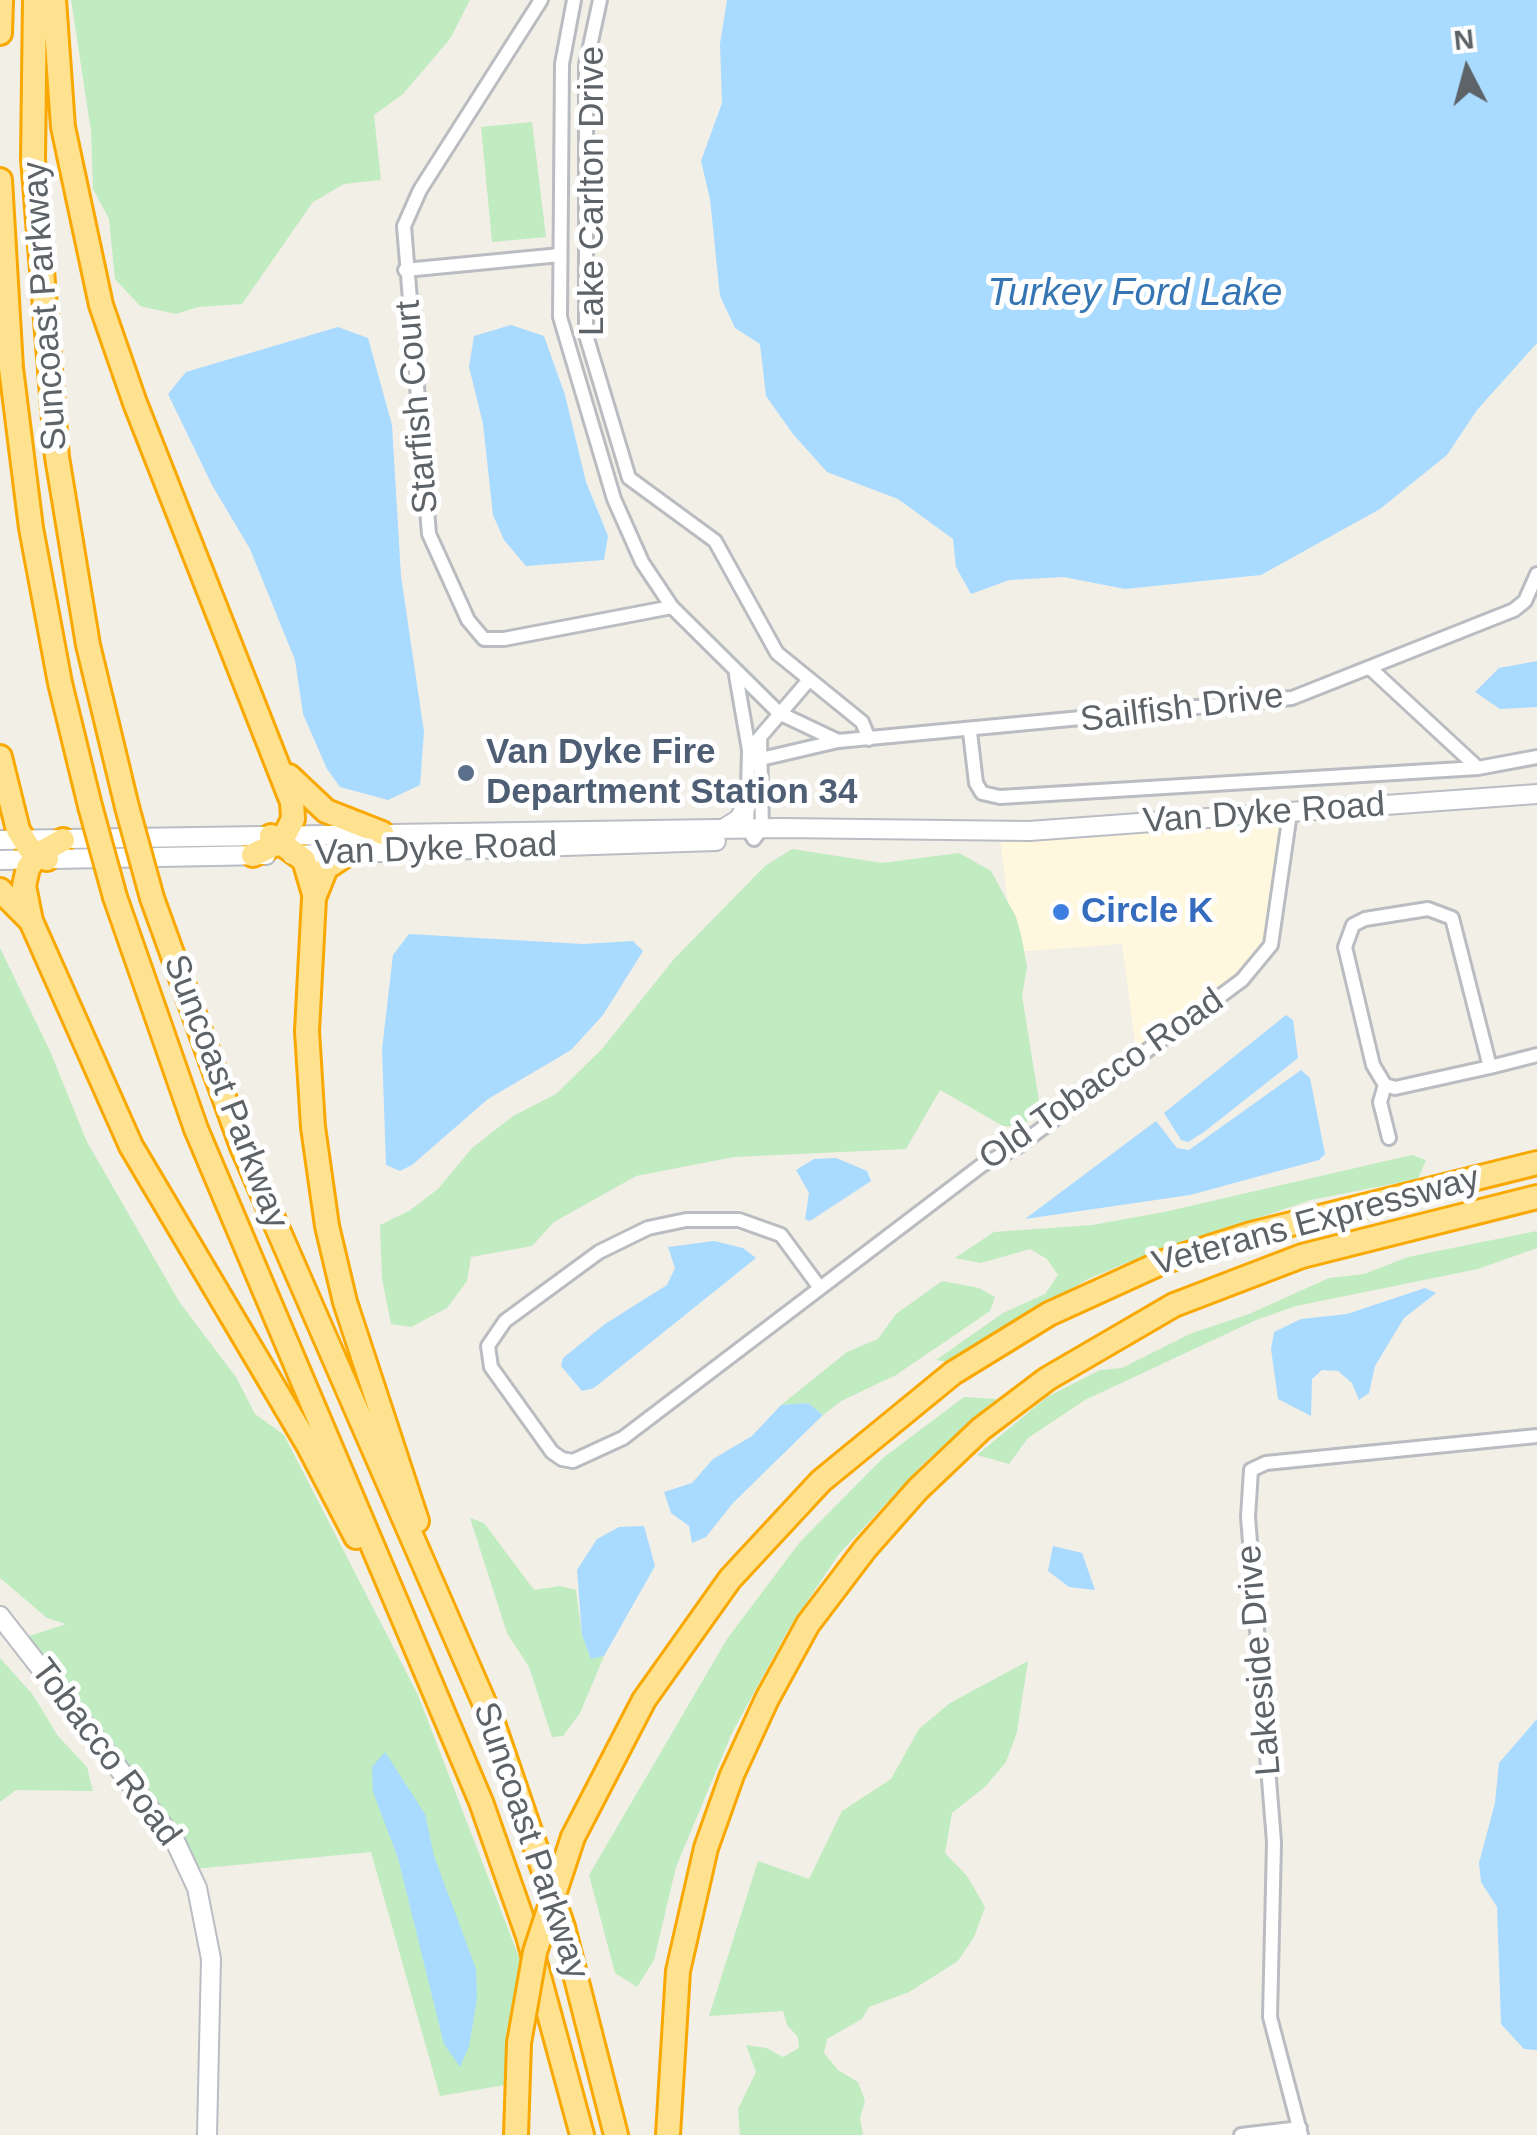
<!DOCTYPE html>
<html>
<head>
<meta charset="utf-8">
<style>
	body { margin:0 }
	#map { position:relative; width:1537px; height:2135px; overflow:hidden; background:#f2efe6; font-family:Arial,sans-serif }
	canvas { display:block }
	.north { position:absolute; left:1417px; top:20px; width:100px; height:100px; -webkit-text-stroke:8px #fff; paint-order:stroke; rotate:354deg; font-size:28px; font-weight:700; line-height:40px; text-align:center; color:#5e6368 }
	.north::after { content:''; display:block; margin:auto; width:35px; height:45px; background:#5e6368; clip-path:polygon(50% 0,100% 100%,50% 72%,0 100%) }
</style>
</head>
<body>
<div id="map">
<canvas width="1537" height="2135"></canvas>
<div class="north">N</div>
</div>
<script>
const g = document.querySelector('canvas').getContext('2d');
g.lineJoin = 'round';
function fillPath(path, color) { g.fillStyle = color; g.fill(path, 'evenodd'); }
const shape = rows => new Path2D(rows.map(r => 'M' + r).join(''));
function trace(path, color, width, dash) { g.strokeStyle = color; g.lineWidth = width; g.lineCap = dash ? 'butt' : 'round'; g.setLineDash(dash || []); g.stroke(path); }
function write(font, color, halo, rows, align = 'center') {
  g.font = font + ' Arial,sans-serif'; g.lineWidth = 10; g.setLineDash([]); g.textBaseline = 'middle'; g.strokeStyle = halo; g.fillStyle = color; for (const [text, x, y, turn = 0] of rows) {
    g.save(); g.translate(x, y); g.rotate((+turn || 0) * Math.PI / 180); g.textAlign = isNaN(turn) ? turn : align; if (halo) g.strokeText(text, 0, 0); g.fillText(text, 0, 0); g.restore();
  }
}
const commercial = shape([
	[1286,822,1267,944,1237,980,1137,1057,1122,944,1014,952,1000,838]
]);
const green = shape([
	[71,0,470,0,450,39,403,94,374,115,381,180,344,184,313,202,242,304,198,307,176,314,140,306,115,279,109,219,93,189,91,131],
	[532,122,546,237,492,242,481,127],
	[792,849,882,863,959,853,991,871,1016,917,1022,939,1027,967,1022,996,1040,1107,1022,1127,1003,1126,940,1090,906,1149,734,1157,636,1176,554,1222,532,1246,471,1257,467,1281,447,1308,411,1327,391,1324,382,1278,380,1225,409,1211,438,1189,472,1148,513,1116,556,1094,602,1049,674,959,765,866],
	[0,948,50,1051,87,1142,180,1303,236,1377,255,1414,284,1435,418,1695,522,1965,505,2085,440,2096,371,1852,184,1870,165,1832,20,1639,66,1624,47,1618,0,1578],
	[1412,1155,1426,1160,1418,1179,1311,1200,1126,1263,1088,1279,949,1362,936,1360,1003,1313,1045,1294,1058,1275,1047,1259,1030,1249,981,1263,955,1258,994,1232,1092,1225,1164,1212],
	[1537,1231,1537,1248,1478,1269,1296,1306,1256,1320,1085,1400,1028,1438,1009,1464,977,1455,1047,1397,1100,1370,1122,1368,1192,1333,1249,1314,1329,1278,1364,1274,1408,1257],
	[942,1281,979,1288,995,1297,990,1311,896,1375,841,1401,823,1415,808,1403,781,1405,847,1352,878,1339,896,1314],
	[964,1397,997,1399,923,1464,839,1554,788,1630,732,1733,676,1867,654,1960,637,1987,615,1973,589,1875,727,1639,800,1542,883,1458],
	[470,1518,484,1523,534,1590,560,1586,576,1590,582,1635,591,1658,604,1656,580,1713,563,1736,552,1737,529,1667,507,1633],
	[0,1658,33,1695,58,1736,87,1767,93,1791,16,1790,0,1802],
	[1028,1661,1017,1732,1006,1762,986,1786,952,1813,945,1853,967,1876,985,1907,974,1937,958,1961,909,1992,869,2007,862,2019,827,2039,824,2053,838,2070,858,2082,865,2101,860,2118,863,2135,740,2135,738,2109,756,2072,746,2045,766,2048,783,2057,799,2048,798,2037,787,2025,783,2011,709,2016,758,1861,809,1879,842,1811,891,1779,919,1729,950,1703]
]);
const water = shape([
	[727,0,1537,0,1537,343,1477,410,1447,455,1380,509,1261,575,1125,589,1064,577,1009,580,971,594,956,567,953,539,898,499,827,472,793,434,766,396,760,344,735,328,720,296,710,199,701,161,722,103,720,44],
	[511,325,544,336,565,395,586,482,608,536,604,560,526,566,504,540,493,515,483,424,469,367,474,336],
	[338,327,368,338,392,425,401,576,424,732,420,785,388,800,340,787,327,769,303,714,295,660,250,549,212,485,168,394,186,372],
	[1537,661,1537,707,1500,709,1475,692,1499,668],
	[409,934,583,944,633,941,643,951,603,1015,571,1050,488,1099,412,1165,400,1171,386,1165,382,1049,393,955],
	[1286,1015,1293,1020,1298,1058,1204,1132,1188,1142,1181,1140,1164,1113],
	[1301,1070,1310,1078,1325,1154,1319,1160,1190,1195,1025,1219,1156,1121,1177,1148,1189,1150],
	[836,1158,867,1171,871,1181,810,1221,805,1219,809,1193,796,1170,814,1159],
	[714,1241,743,1248,756,1258,594,1388,582,1391,561,1366,563,1358,605,1324,667,1285,675,1268,668,1247],
	[1425,1288,1436,1293,1404,1318,1375,1366,1369,1393,1359,1400,1352,1383,1338,1371,1322,1370,1312,1379,1311,1416,1278,1399,1271,1349,1274,1332,1301,1319,1347,1314],
	[808,1403,823,1415,733,1503,706,1537,692,1543,689,1526,671,1513,664,1492,692,1483,713,1459,752,1436,781,1405],
	[644,1526,655,1566,604,1656,591,1659,582,1635,577,1570,597,1539,619,1527],
	[1053,1546,1082,1553,1095,1590,1069,1587,1048,1571],
	[1537,1719,1537,2050,1524,2049,1501,2024,1497,1907,1481,1882,1479,1863,1495,1803,1499,1763],
	[385,1752,425,1814,434,1856,476,1969,477,1999,469,2046,460,2067,444,2044,398,1858,373,1792,372,1767]
]);
const street = shape([
	[541,0,420,190,404,226,429,534,468,620,484,639,504,639,672,607],
	[574,0,562,64,560,317,614,499,642,562,672,607,779,713,838,741,1292,698,1514,610,1525,601,1537,574],
	[600,0,586,65,586,335,629,478,715,541,777,653,862,722,869,739],
	[405,270,560,255],
	[1370,668,1478,768],
	[736,675,749,750],
	[970,732,976,783,982,793,1000,797,1478,768,1537,757],
	[760,739,762,828,754,839,747,828,749,750,808,681],
	[761,759,838,741],
	[1490,1067,1452,918,1428,909,1365,919,1353,925,1345,947,1373,1065,1385,1085,1395,1088,1490,1067,1537,1055],
	[1385,1085,1380,1102,1389,1138],
	[820,1288,781,1235,739,1220,686,1220,648,1228,599,1252,505,1321,488,1346,491,1367,552,1452,562,1459,573,1461,623,1438,982,1165,1017,1147,1242,980,1271,945,1290,813],
	[1241,2135,1300,2128],
	[1301,2135,1270,2017,1274,1842,1248,1517,1251,1470,1266,1463,1537,1436]
]);
const secondary = shape([
	[723,829,739,819,747,804],
	[0,840,782,828,1029,831,1537,794],
	[292,855,716,841],
	[0,860,266,855],
	[0,1616,175,1841,197,1888,211,1959,207,2135]
]);
const highway = shape([
	[35,0,33,159,57,457,88,645,127,807],
	[54,0,63,127,101,305,135,403,292,802,293,819,282,841,253,855],
	[0,33,1,0],
	[0,180,11,368,31,528,60,683,90,806],
	[0,757,18,830,29,848,47,859],
	[289,776,326,811,382,833],
	[271,836,304,860,314,894],
	[347,854,326,868,314,898,307,1031,313,1127,327,1226,345,1302,417,1521],
	[0,890,31,921,131,1146,308,1445,356,1537],
	[115,897,196,1129,481,1802,528,1936,582,2135],
	[152,898,242,1147,493,1723,563,1927,616,2135],
	[31,921,24,886,28,868,38,854,63,840],
	[573,1837,644,1700,730,1579,821,1481,953,1373,1049,1314,1163,1262,1251,1234,1537,1163],
	[516,2135,519,2043],
	[668,2135,678,1971,706,1848,732,1775,767,1699,808,1624,865,1549,918,1489,981,1429,1047,1379,1174,1305,1302,1256,1537,1197]
]);
const highwayBridge = shape([
	[90,806,115,897],
	[127,807,152,898],
	[519,2043,535,1952,573,1837]
]);
const markers = [
	[466,773,10,"#5c6f8a"],
	[1061,912,10,"#3f7fe0"]
];
const streetNames = [
	["Lake Carlton Drive",593,191,-90],
	["Suncoast Parkway",46,306,-94],
	["Starfish Court",418,407,-95],
	["Sailfish Drive",1182,709,-7],
	["Van Dyke Road",1264,814,-4],
	["Van Dyke Road",436,850,-2],
	["Old Tobacco Road",1102,1080,-35],
	["Suncoast Parkway",225,1092,69],
	["Veterans Expressway",1316,1222,-15],
	["Lakeside Drive",1260,1660,-95],
	["Tobacco Road",105,1753,53],
	["Suncoast Parkway",530,1841,71]
];
const serviceNames = [
	["Van Dyke Fire",486,753],
	["Department Station 34",486,793]
];
const shopNames = [
	["Circle K",1081,912]
];
const waterNames = [
	["Turkey Ford Lake",1135,294]
];
fillPath(commercial, '#fff7de');
fillPath(green, '#c1ebc1');
fillPath(water, '#a9daff');
trace(street, '#b9bcc1', 18);
trace(secondary, '#babdc3', 22);
trace(highway, '#f8a800', 28);
trace(street, '#fff', 12);
trace(secondary, '#fff', 18);
trace(highway, '#ffe290', 22);
trace(highwayBridge, '#f8a800', 28, []);
trace(highwayBridge, '#ffe290', 22);
for (const [x, y, r, color] of markers) { const dot = new Path2D(); dot.arc(x, y, r, 0, 2 * Math.PI); g.fillStyle = color; g.fill(dot); trace(dot, '#fff', 4); }
write('35px', '#5e6368', '#fff', streetNames);
write('bold 35px', '#4e5e75', '#fff', serviceNames, 'left');
write('bold 35px', '#366cbe', '#fff', shopNames, 'left');
write('italic 38px', '#3675b4', '#fff', waterNames);
</script>
</body>
</html>
